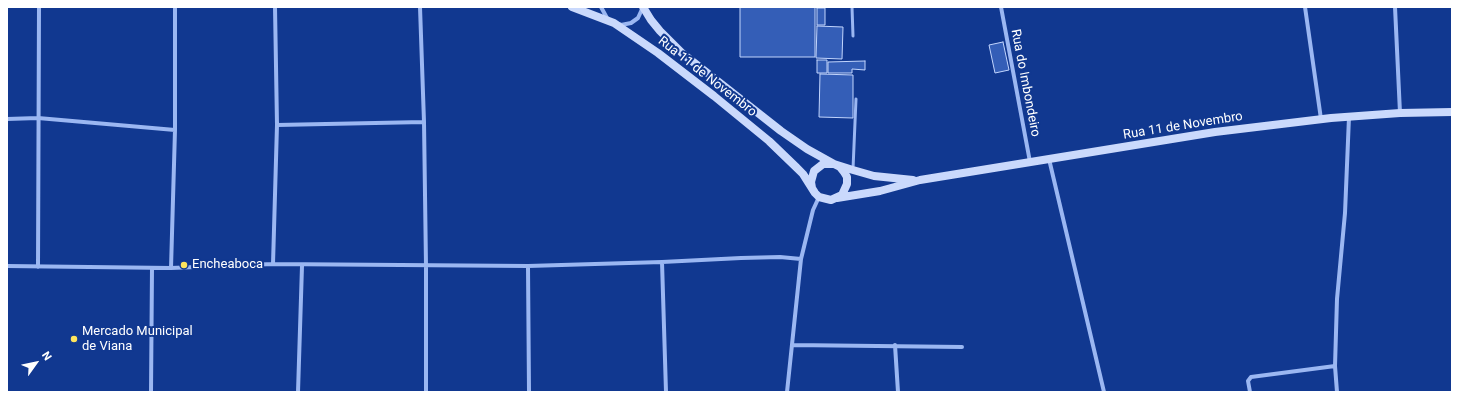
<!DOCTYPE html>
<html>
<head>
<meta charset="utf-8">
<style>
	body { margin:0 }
	#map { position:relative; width:1459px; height:399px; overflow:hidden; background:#113890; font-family:Roboto,sans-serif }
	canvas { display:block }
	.frame { position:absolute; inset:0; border:8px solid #fff; pointer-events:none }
	.north { position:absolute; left:16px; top:343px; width:40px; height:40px; -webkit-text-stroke:3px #113890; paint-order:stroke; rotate:57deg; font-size:11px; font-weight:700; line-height:16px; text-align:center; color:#fff }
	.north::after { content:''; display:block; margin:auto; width:14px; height:18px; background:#fff; clip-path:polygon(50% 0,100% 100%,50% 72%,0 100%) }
</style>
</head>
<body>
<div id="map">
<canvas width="1459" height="399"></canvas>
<div class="frame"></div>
<div class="north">N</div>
</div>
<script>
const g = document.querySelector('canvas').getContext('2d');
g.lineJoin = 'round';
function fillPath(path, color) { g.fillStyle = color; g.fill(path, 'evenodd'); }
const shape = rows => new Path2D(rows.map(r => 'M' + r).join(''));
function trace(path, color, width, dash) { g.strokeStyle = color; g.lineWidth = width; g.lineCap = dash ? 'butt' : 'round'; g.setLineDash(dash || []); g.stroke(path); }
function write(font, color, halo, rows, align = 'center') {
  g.font = font + ' Roboto,sans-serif'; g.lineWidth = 4; g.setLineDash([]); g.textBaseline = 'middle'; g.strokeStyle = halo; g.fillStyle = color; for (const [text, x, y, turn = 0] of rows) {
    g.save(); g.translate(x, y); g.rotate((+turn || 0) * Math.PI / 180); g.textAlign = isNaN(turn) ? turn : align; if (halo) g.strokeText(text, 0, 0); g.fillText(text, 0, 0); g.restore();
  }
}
const building = shape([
	[740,7,815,7,815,57,740,57,740,7],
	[817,8,825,8,825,25,817,25,817,8],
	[817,26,843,27,842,59,816,58,817,26],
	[1003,42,1009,70,995,73,989,45,1003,42],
	[817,60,827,60,827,73,817,73,817,60],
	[865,61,865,70,852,69,852,73,828,73,828,62,865,61],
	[820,74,853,75,853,118,819,117,820,74]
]);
const lane = shape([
	[852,7,853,36],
	[853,169,856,99]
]);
const street = shape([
	[420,7,424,122,426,266,426,392],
	[601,7,607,18],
	[1001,7,1030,162],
	[1305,7,1321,119],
	[1395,7,1400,113],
	[618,24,621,25,631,23,638,18,643,7],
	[7,119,38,118,175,130],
	[277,125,424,122],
	[1049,159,1104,392],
	[662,262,666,392],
	[273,264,277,125,275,7],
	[7,266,171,268,273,264,528,266,662,262,741,258,780,257,801,259],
	[528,266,529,392],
	[38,267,39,7],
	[171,268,175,130,175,7],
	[792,345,962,347],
	[895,345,898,392],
	[151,392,152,268],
	[298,392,302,266],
	[787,392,801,259,813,210,819,197],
	[1250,392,1248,381,1251,377,1335,366],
	[1337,392,1335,366,1337,299,1345,213,1349,117]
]);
const secondary = shape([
	[572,7,614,23,658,53,714,96,769,141,796,167,803,174,815,193,819,197,831,200,842,195,847,184,847,177,844,172,840,167,834,164,823,164,814,171,811,182,812,188],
	[643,7,651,20,660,31,683,54,781,131,807,149,834,164,853,170,874,176,913,180],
	[837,198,880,191,920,180,1215,132,1331,118,1400,113,1452,112]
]);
const markers = [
	[184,265,4,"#ffe55c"],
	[74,339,4,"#ffe55c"]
];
const streetNames = [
	["Rua 11 de Novembro",707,77,38],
	["Rua do Imbondeiro",1025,83,79],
	["Rua 11 de Novembro",1183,126,-9]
];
const poiNames = [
	["Encheaboca",192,265],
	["Mercado Municipal",82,332],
	["de Viana",82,347]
];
fillPath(building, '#345eb7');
trace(building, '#c2d5fd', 1);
trace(lane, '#9bb7f2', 3);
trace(street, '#9bb7f2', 4);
trace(secondary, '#cad9fc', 8);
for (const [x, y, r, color] of markers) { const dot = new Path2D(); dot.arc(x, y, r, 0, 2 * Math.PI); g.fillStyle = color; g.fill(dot); trace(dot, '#113890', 1.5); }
write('13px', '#fff', '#113890', streetNames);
write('13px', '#fff', '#113890', poiNames, 'left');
</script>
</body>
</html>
